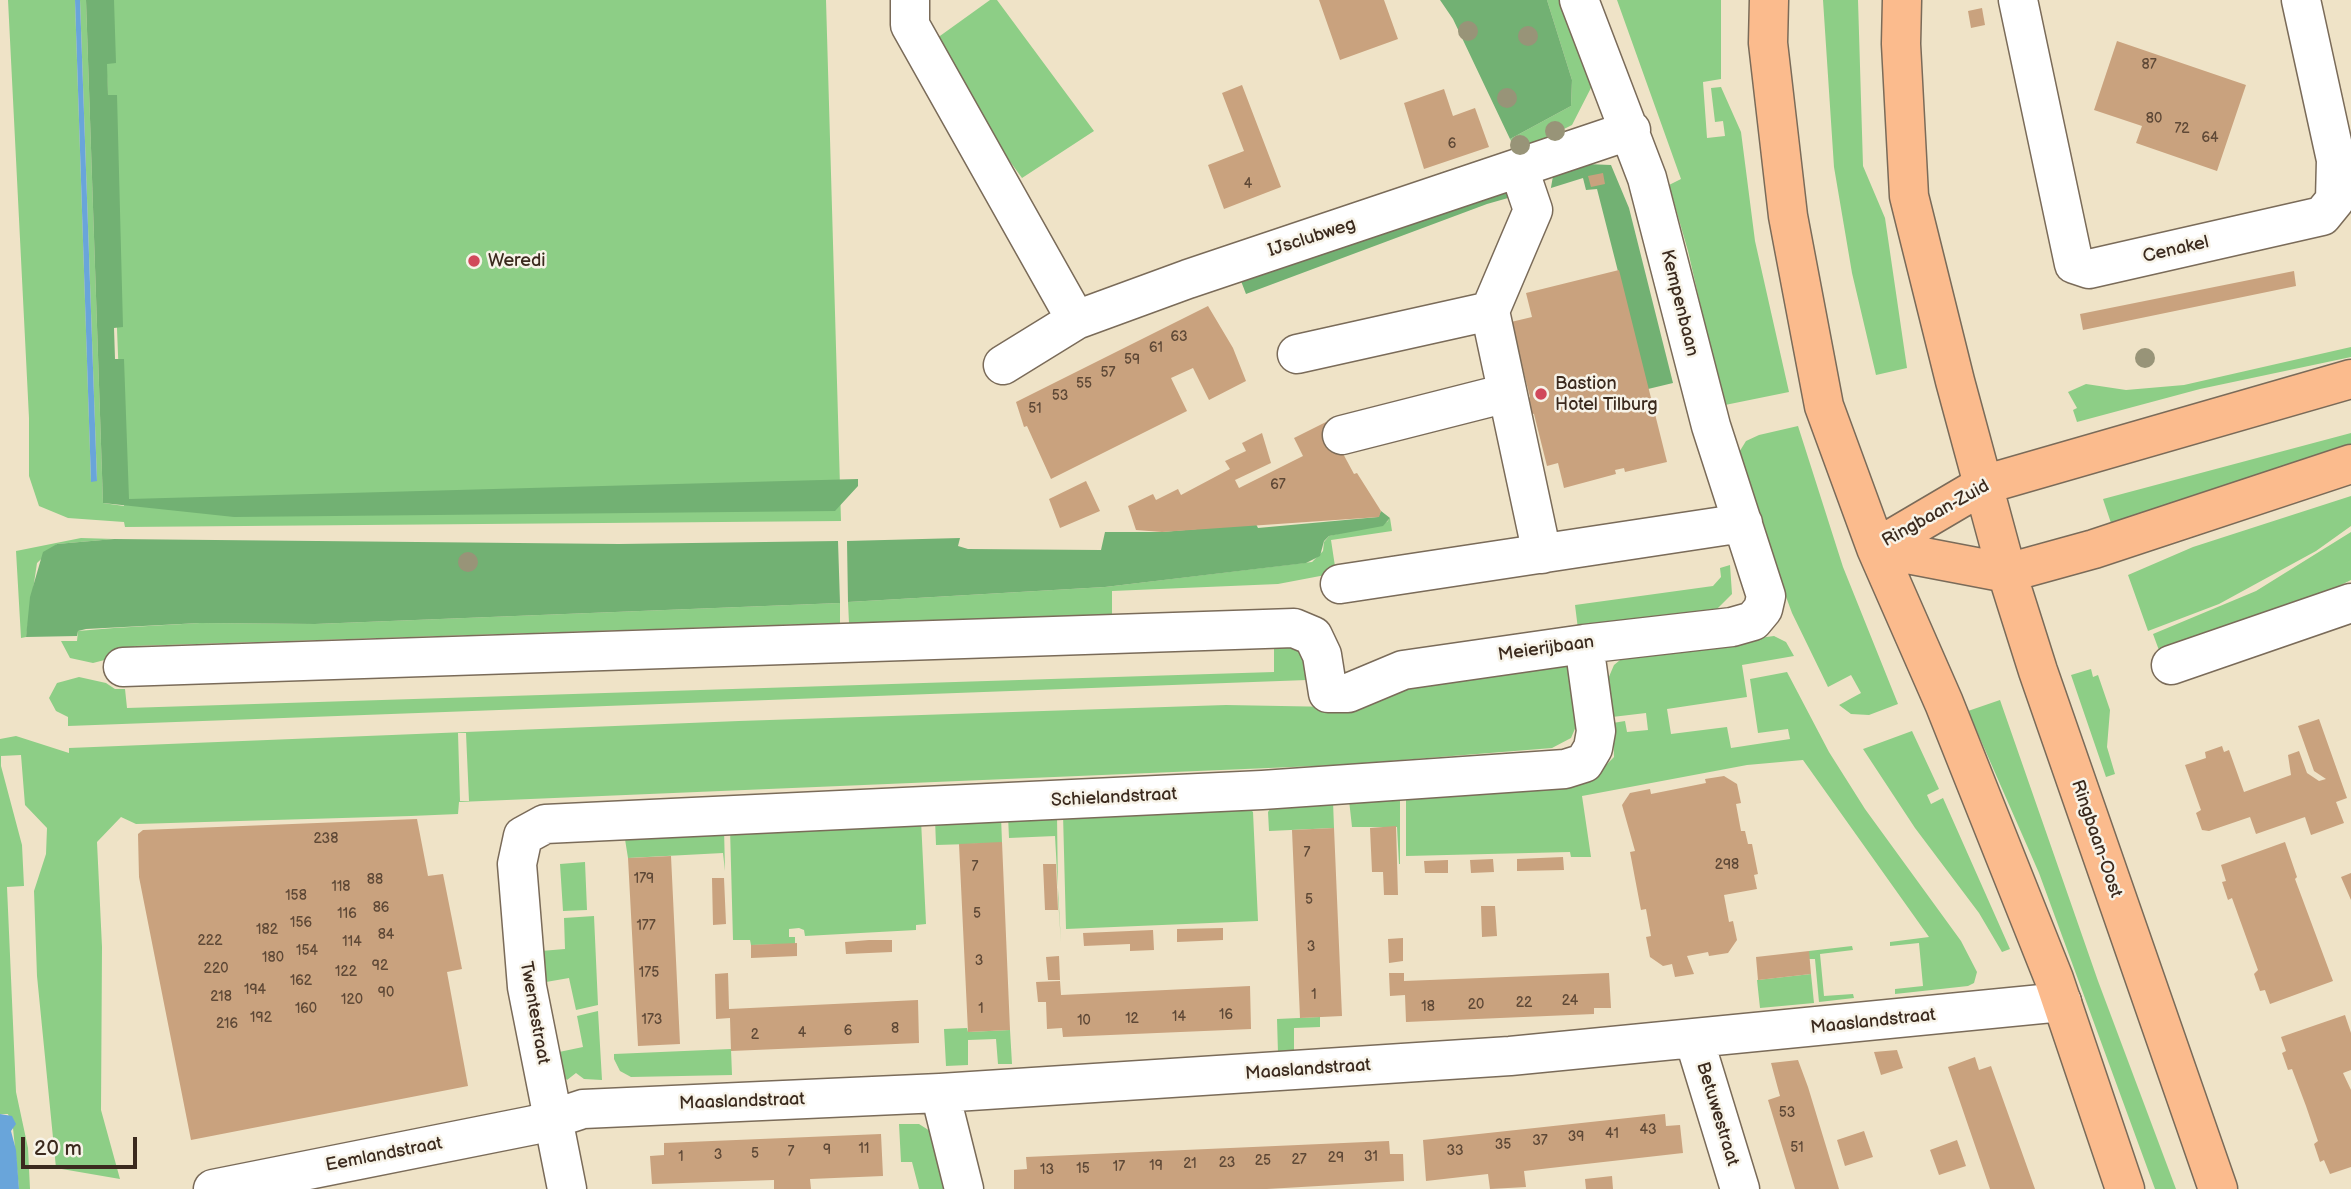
<!DOCTYPE html>
<html>
<head>
<meta charset="utf-8">
<style>
	body { margin:0 }
	#map { position:relative; width:2351px; height:1189px; overflow:hidden; background:#efe3c7; font-family:"Balsamiq Sans",sans-serif }
	canvas { display:block }
	.scale { position:absolute; left:21px; top:1137px; width:116px; height:32px; box-sizing:border-box; border:4px solid #3b2a1e; border-top:0; padding-left:9px; font-size:21px; line-height:24px; white-space:nowrap; color:#3b2a1e; -webkit-text-stroke:5px #f7f3e8; paint-order:stroke }
</style>
</head>
<body>
<div id="map">
<canvas width="2351" height="1189"></canvas>
<div class="scale">20 m</div>
</div>
<script>
const g = document.querySelector('canvas').getContext('2d');
g.lineJoin = 'round';
function fillPath(path, color) { g.fillStyle = color; g.fill(path, 'evenodd'); }
const shape = rows => new Path2D(rows.map(r => 'M' + r).join(''));
function trace(path, color, width, dash) { g.strokeStyle = color; g.lineWidth = width; g.lineCap = dash ? 'butt' : 'round'; g.setLineDash(dash || []); g.stroke(path); }
function write(font, color, halo, rows, align = 'center') {
  g.font = font + ' "Balsamiq Sans",sans-serif'; g.lineWidth = 5; g.setLineDash([]); g.textBaseline = 'middle'; g.strokeStyle = halo; g.fillStyle = color; for (const [text, x, y, turn = 0] of rows) {
    g.save(); g.translate(x, y); g.rotate((+turn || 0) * Math.PI / 180); g.textAlign = isNaN(turn) ? turn : align; if (halo) g.strokeText(text, 0, 0); g.fillText(text, 0, 0); g.restore();
  }
}
const green = shape([
	[8,0,75,0,91,481,97,481,80,0,86,0,103,503,124,506,104,0,826,0,841,521,125,527,124,522,68,518,39,506,29,476,29,418],
	[990,0,997,0,1094,131,1022,178,926,46],
	[1547,0,1566,0,1594,82,1572,125,1538,142,1515,149,1510,139,1571,106,1572,80],
	[1617,0,1721,0,1721,79,1703,82,1707,138,1725,136,1723,121,1715,122,1711,88,1721,87,1741,132,1755,241,1789,392,1725,405,1722,399,1688,251,1669,185,1681,179],
	[1823,0,1858,0,1863,166,1885,218,1907,368,1876,375,1852,273,1834,167],
	[2351,347,2351,357,2200,389,2077,422,2073,410,2077,408,2068,392,2086,384,2126,390,2184,385],
	[1798,426,1843,567,1898,704,1869,715,1851,714,1839,705,1861,693,1851,675,1828,687,1792,613,1739,469,1738,454,1746,441,1759,435],
	[2351,433,2351,453,2112,526,2103,499],
	[2351,496,2351,526,2316,551,2219,604,2148,631,2128,575,2193,547],
	[1390,518,1392,531,1331,540,1336,573,1278,584,1112,591,1112,620,849,623,848,602,1105,587,1312,562,1323,551,1324,542,1329,536,1387,522],
	[0,519,0,739,16,736,69,753,69,748,739,721,1226,705,1336,707,1399,689,1567,663,1577,724,1571,738,1552,748,1340,765,459,802,458,814,411,816,136,824,121,817,97,842,102,947,101,1110,120,1179,56,1168,37,976,34,891,46,854,47,828,25,805,21,755,1,756,1,766,22,845,24,886,7,887,16,1092,28,1148,30,1189,19,1189,13,1128,8,1114,0,1114],
	[458,733,466,733,469,801,460,801],
	[2351,532,2351,580,2315,598,2160,653,2153,634,2256,591],
	[81,538,114,539,57,544,37,563,26,637,21,638,16,551],
	[1730,565,1732,594,1716,610,1578,629,1575,605,1713,586,1721,577,1720,568],
	[840,603,840,623,135,646,120,656,93,663,70,658,61,641,77,641,78,631,114,628,200,623,315,624],
	[1774,636,1786,642,1794,656,1742,665,1747,697,1667,709,1671,734,1727,727,1731,748,1790,739,1788,729,1758,733,1750,679,1787,672,1829,752,1865,809,1961,941,1977,972,1974,983,1968,986,1895,994,1895,989,1923,986,1919,943,1890,946,1890,942,1929,937,1803,760,1747,765,1582,796,1591,857,1571,857,1570,852,1406,856,1406,796,1599,772,1614,757,1613,723,1625,721,1627,732,1648,730,1646,713,1612,717,1608,679,1614,665,1625,656],
	[1274,644,1301,649,1307,680,68,726,68,717,56,711,49,698,57,683,79,677,106,683,115,689,125,689,127,708,1274,672],
	[2091,669,2093,677,2098,675,2110,710,2107,747,2115,774,2106,777,2071,675],
	[2000,700,2098,981,2176,1189,2155,1189,2039,873,1968,711],
	[1912,731,1939,789,1927,795,1931,804,1943,798,2010,949,2002,952,1979,913,1915,828,1863,749],
	[1400,796,1400,864,1399,864,1397,827,1352,827,1349,800],
	[1333,801,1334,828,1269,831,1268,812,1273,805],
	[1247,806,1253,812,1258,921,1066,929,1063,814],
	[1057,814,1058,898,1061,943,1055,836,1009,838,1008,816],
	[1001,816,1002,843,936,845,935,819],
	[921,820,926,924,916,925,916,930,805,936,804,930,799,928,789,929,789,937,795,937,795,944,751,945,750,940,733,940,730,828],
	[724,828,725,871,723,853,628,858,624,833],
	[585,862,587,910,563,911,560,864],
	[594,916,598,1005,576,1010,569,978,546,982,541,951,565,949,564,918],
	[1852,946,1853,950,1820,954,1824,996,1853,994,1854,998,1819,1002,1815,959,1809,959,1809,951],
	[1811,974,1814,1003,1760,1008,1757,980],
	[598,1011,602,1080,584,1079,576,1073,567,1080,562,1074,559,1052,583,1047,577,1016],
	[1320,1017,1320,1027,1294,1028,1294,1052,1278,1053,1277,1019],
	[967,1028,968,1032,1010,1030,1012,1064,998,1064,996,1039,968,1040,968,1065,946,1066,944,1029],
	[731,1049,732,1075,631,1077,620,1071,614,1059,614,1054],
	[899,1124,919,1124,930,1131,946,1189,919,1189,912,1162,901,1162]
]);
const forest = shape([
	[86,0,114,0,116,63,107,64,108,95,117,95,123,327,114,328,115,359,124,359,129,499,858,479,858,486,835,511,234,517,103,503],
	[1440,0,1547,0,1572,80,1571,106,1510,139,1453,19],
	[1586,164,1611,165,1629,208,1673,383,1648,389,1597,189,1586,190,1583,178,1551,188,1550,193,1553,176],
	[1499,186,1515,196,1487,204,1246,294,1241,281],
	[1381,511,1390,518,1383,526,1329,536,1324,541,1320,556,1306,563,1105,587,848,602,847,541,960,538,958,546,968,549,1101,550,1105,532,1162,532,1256,524,1258,528,1378,517],
	[114,539,619,544,838,541,840,603,315,624,200,623,86,629,78,631,77,636,26,637,30,597,43,552,57,544]
]);
const water = shape([
	[75,0,80,0,97,481,91,482],
	[0,1114,12,1116,16,1124,11,1131,16,1150,19,1189,0,1189]
]);
const building = shape([
	[1319,0,1384,0,1398,39,1340,60],
	[1982,8,1985,25,1971,28,1968,11],
	[2117,41,2246,85,2217,171,2136,143,2142,126,2094,110],
	[1242,85,1281,187,1224,209,1208,165,1244,151,1222,93],
	[1444,89,1453,116,1475,108,1489,147,1424,169,1404,103],
	[1603,173,1605,184,1591,187,1588,176],
	[1619,270,1667,462,1625,472,1624,468,1615,470,1616,474,1564,488,1558,463,1547,466,1534,414,1529,413,1526,401,1530,397,1511,322,1532,317,1526,293],
	[2294,271,2296,286,2083,330,2080,314],
	[1208,306,1233,348,1246,381,1209,400,1193,368,1171,378,1187,411,1051,479,1027,426,1024,427,1016,402],
	[1326,422,1354,474,1357,473,1381,511,1379,517,1162,532,1136,530,1128,506,1153,494,1156,500,1178,489,1181,495,1230,469,1225,461,1246,451,1242,443,1262,433,1271,463,1235,480,1239,488,1303,456,1294,438],
	[1086,481,1100,511,1060,528,1049,499],
	[2319,719,2347,798,2336,802,2344,823,2311,835,2305,817,2256,834,2250,817,2209,831,2202,830,2196,813,2201,810,2185,765,2206,758,2205,752,2222,746,2224,752,2229,750,2244,792,2291,775,2288,755,2299,751,2307,773,2319,781,2326,779,2314,771,2298,726],
	[1724,776,1737,784,1741,803,1736,804,1741,831,1745,831,1748,844,1752,844,1758,874,1754,875,1757,889,1724,895,1729,922,1733,921,1737,940,1728,953,1709,956,1708,952,1687,956,1694,974,1675,977,1672,964,1663,966,1650,957,1646,937,1651,936,1646,909,1641,910,1630,852,1635,851,1622,805,1630,793,1650,789,1651,794,1706,783,1705,779],
	[417,819,428,876,443,874,462,969,447,972,468,1086,191,1140,139,877,138,834,143,830],
	[1396,826,1398,895,1384,895,1383,872,1372,872,1370,828],
	[1334,828,1342,1016,1300,1018,1292,830],
	[1002,842,1010,1030,968,1032,959,844],
	[2285,842,2297,877,2295,879,2333,981,2270,1004,2265,990,2260,991,2254,974,2258,970,2232,898,2228,900,2222,882,2226,881,2221,865],
	[671,856,680,1044,638,1046,628,858],
	[1563,857,1564,870,1517,871,1517,859],
	[1493,859,1494,872,1471,873,1470,860],
	[1448,860,1448,873,1425,873,1424,861],
	[1043,864,1056,864,1058,910,1045,910],
	[2351,873,2351,900,2341,877],
	[712,878,724,878,726,924,713,925],
	[1481,906,1495,906,1497,936,1482,937],
	[1223,928,1223,940,1177,942,1177,929],
	[1153,930,1154,950,1130,951,1130,944,1084,946,1083,933],
	[1403,938,1403,961,1389,963,1388,939],
	[869,940,892,940,892,952,846,954,845,942],
	[797,943,797,956,751,958,751,945],
	[1809,951,1811,974,1758,980,1756,957],
	[1059,956,1060,980,1048,980,1046,957],
	[728,973,729,1009,918,1000,919,1043,731,1051,730,1018,716,1019,715,974],
	[1389,973,1404,973,1404,981,1609,973,1611,1008,1594,1008,1594,1014,1406,1022,1405,995,1390,996],
	[1060,981,1061,995,1250,986,1251,1029,1063,1037,1062,1028,1047,1029,1046,1002,1038,1002,1036,982],
	[2345,1015,2351,1033,2351,1070,2343,1073,2351,1090,2351,1167,2330,1174,2324,1160,2320,1162,2314,1144,2318,1141,2306,1106,2292,1069,2288,1070,2282,1053,2286,1051,2281,1037],
	[1897,1050,1903,1068,1881,1075,1874,1052],
	[1975,1057,1979,1070,1991,1066,2035,1189,1990,1189,1948,1067],
	[1798,1060,1808,1087,1839,1189,1795,1189,1768,1100,1780,1096,1771,1063],
	[1665,1114,1666,1126,1680,1125,1683,1153,1524,1171,1526,1187,1490,1189,1488,1174,1426,1181,1423,1140],
	[1864,1131,1873,1157,1845,1166,1837,1140],
	[881,1134,883,1176,810,1179,811,1189,774,1189,774,1180,652,1184,650,1156,664,1155,664,1143],
	[1957,1140,1966,1166,1939,1175,1930,1150],
	[1389,1141,1390,1154,1403,1154,1404,1181,1267,1189,1014,1189,1014,1170,1027,1169,1026,1157],
	[1612,1176,1613,1189,1586,1189,1585,1179]
]);
const minor = shape([
	[910,0,910,25,1076,320],
	[2018,0,2074,264,2089,269,2322,216,2335,200,2336,160,2301,0],
	[1519,169,1533,210,1490,311,1542,554],
	[1297,354,1490,311],
	[1003,365,1076,320,1188,279,1631,130],
	[1342,435,1507,393],
	[1340,584,1743,523],
	[2171,665,2351,603],
	[123,667,1294,628,1313,636,1322,655,1328,693,1348,693,1403,670,1584,644,1732,627,1753,621,1763,609,1766,596,1711,426,1647,178,1579,0],
	[1694,1039,1740,1189],
	[940,1093,964,1189],
	[213,1189,534,1125,583,1109,940,1093,1510,1056,2062,1002],
	[567,1189,527,987,517,864,523,836,545,824,1262,790,1565,769,1584,763,1593,748,1596,731,1584,644]
]);
const major = shape([
	[1769,0,1768,43,1788,216,1824,406,1876,548,1944,703,2054,979,2125,1189],
	[1902,0,1901,44,1909,196,1955,381,2007,573,2038,671,2218,1189],
	[1876,548,1983,485,2351,379],
	[1876,548,2007,573,2094,549,2351,464]
]);
const trees = [
	[1468,31],
	[1528,36],
	[1507,98],
	[1555,131],
	[1520,145],
	[2145,358],
	[468,562]
];
const markers = [
	[474,261,7,"#d1495b"],
	[1541,394,7,"#d1495b"]
];
const numberNames = [
	["87",2149,65],
	["80",2154,119],
	["72",2182,129],
	["64",2210,138],
	["6",1452,144],
	["4",1248,184],
	["63",1179,337],
	["61",1156,348],
	["59",1132,360],
	["57",1108,373],
	["55",1084,384],
	["53",1060,396],
	["51",1035,409],
	["67",1278,485],
	["238",326,839],
	["7",1307,853],
	["298",1727,865],
	["7",975,867],
	["179",644,879],
	["88",375,880],
	["118",341,887],
	["158",296,896],
	["5",1309,900],
	["86",381,908],
	["116",347,914],
	["5",977,914],
	["156",301,923],
	["177",646,926],
	["182",267,930],
	["84",386,935],
	["222",210,941],
	["114",352,942],
	["3",1311,947],
	["154",307,951],
	["180",273,958],
	["3",979,961],
	["92",380,966],
	["220",216,969],
	["122",346,972],
	["175",649,973],
	["162",301,981],
	["194",255,990],
	["90",386,993],
	["1",1314,995],
	["218",221,997],
	["120",352,1000],
	["24",1570,1001],
	["22",1524,1003],
	["20",1476,1005],
	["18",1428,1007],
	["160",306,1009],
	["1",981,1009],
	["16",1226,1015],
	["14",1179,1017],
	["192",261,1018],
	["12",1132,1019],
	["173",652,1020],
	["10",1084,1021],
	["216",227,1024],
	["8",895,1029],
	["6",848,1031],
	["4",802,1033],
	["2",755,1035],
	["53",1787,1113],
	["43",1648,1130],
	["41",1612,1134],
	["39",1576,1137],
	["37",1540,1141],
	["35",1503,1145],
	["51",1797,1148],
	["11",864,1149],
	["9",827,1150],
	["33",1455,1151],
	["7",791,1152],
	["5",755,1154],
	["3",718,1155],
	["1",681,1157],
	["31",1371,1157],
	["29",1336,1158],
	["27",1299,1160],
	["25",1263,1161],
	["23",1227,1163],
	["21",1190,1164],
	["19",1156,1166],
	["17",1119,1167],
	["15",1083,1169],
	["13",1047,1170]
];
const streetNames = [
	["IJsclubweg",1312,238,-18],
	["Cenakel",2176,250,-13],
	["Kempenbaan",1679,303,76],
	["Ringbaan-Zuid",1936,514,-29],
	["Meierijbaan",1546,649,-8],
	["Schielandstraat",1114,798,-3],
	["Ringbaan-Oost",2096,839,71],
	["Twentestraat",534,1013,80],
	["Maaslandstraat",1873,1022,-6],
	["Maaslandstraat",1308,1070,-4],
	["Maaslandstraat",742,1102,-2],
	["Betuwestraat",1717,1114,73],
	["Eemlandstraat",384,1155,-11]
];
const poiNames = [
	["Weredi",488,261],
	["Bastion",1555,384],
	["Hotel Tilburg",1555,405]
];
fillPath(green, '#8dce86');
fillPath(forest, '#72b173');
fillPath(water, '#69a5da');
fillPath(building, '#c9a27e');
trace(minor, '#7a6b59', 41);
trace(major, '#7a6b59', 41);
trace(minor, '#fff', 38);
trace(major, '#fbbb8d', 38);
g.fillStyle = '#989478';
for (const [x, y] of trees) { g.beginPath(); g.arc(x, y, 10, 0, 2 * Math.PI); g.fill(); }
for (const [x, y, r, color] of markers) { const dot = new Path2D(); dot.arc(x, y, r, 0, 2 * Math.PI); g.fillStyle = color; g.fill(dot); trace(dot, '#f7f3e8', 2.5); }
write('14px', '#5e4836', null, numberNames);
write('18px', '#3b2a1e', '#f7f3e8', streetNames);
write('18px', '#3b2a1e', '#f7f3e8', poiNames, 'left');
</script>
</body>
</html>
